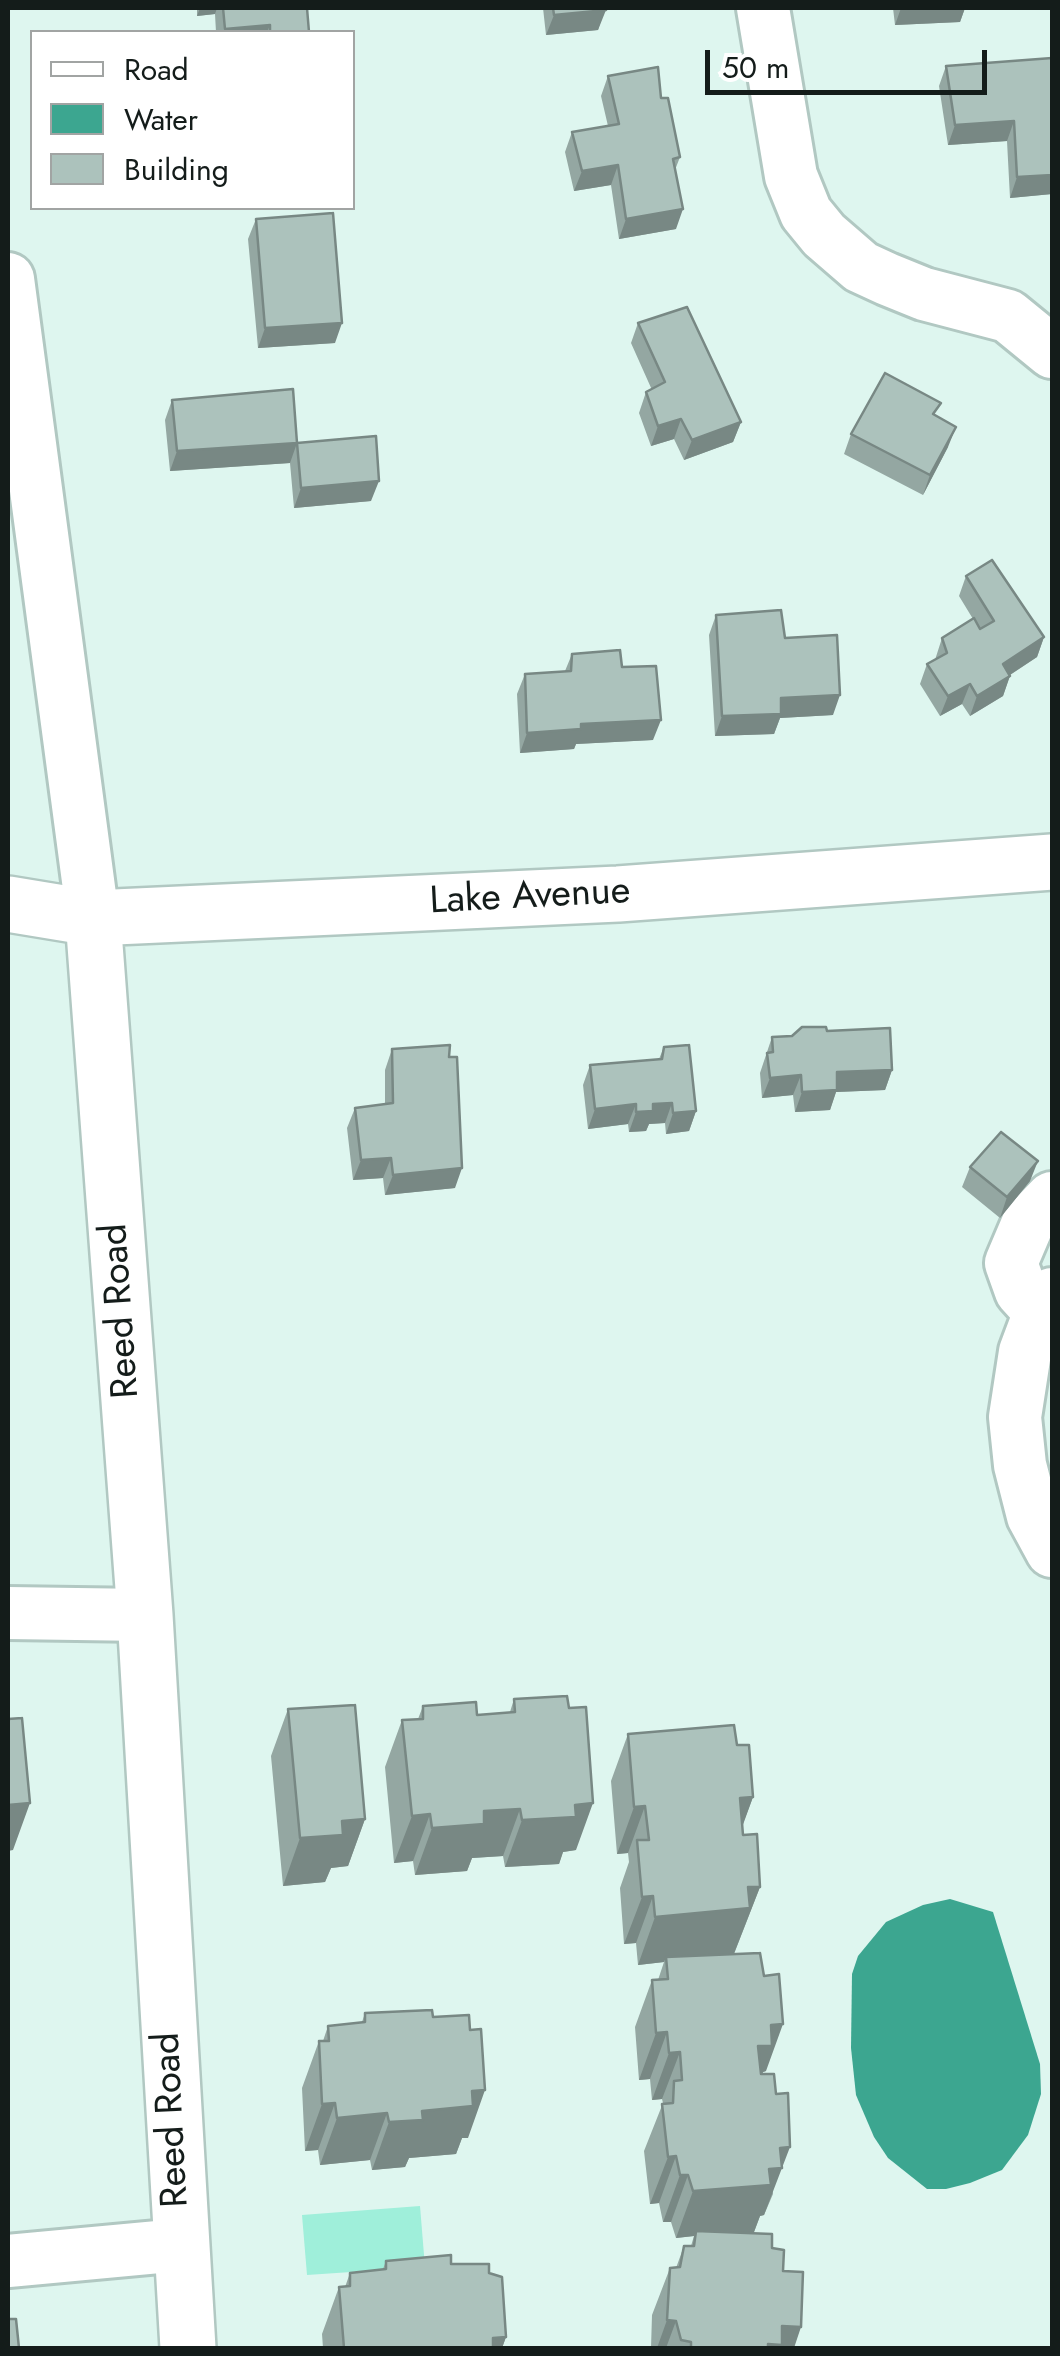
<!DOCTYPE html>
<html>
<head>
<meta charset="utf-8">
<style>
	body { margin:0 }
	#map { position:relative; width:1060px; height:2356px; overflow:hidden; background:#def6ef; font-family:Jost,sans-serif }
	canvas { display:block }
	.frame { position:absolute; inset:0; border:10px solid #141c1a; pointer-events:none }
	.legend { position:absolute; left:30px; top:30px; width:325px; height:180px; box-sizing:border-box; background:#fff; border:2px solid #a1a4a3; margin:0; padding:12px 18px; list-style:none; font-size:30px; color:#141c1a }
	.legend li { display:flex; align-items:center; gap:20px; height:50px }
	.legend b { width:50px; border:2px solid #a1a4a3 }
	.scale { position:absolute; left:705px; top:50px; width:282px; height:45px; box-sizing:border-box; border:5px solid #141c1a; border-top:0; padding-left:12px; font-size:30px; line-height:35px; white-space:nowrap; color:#141c1a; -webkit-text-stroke:8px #fff; paint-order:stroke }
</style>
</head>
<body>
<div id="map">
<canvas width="1060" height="2356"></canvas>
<div class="frame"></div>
<ul class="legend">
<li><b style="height:12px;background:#fff"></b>Road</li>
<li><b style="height:28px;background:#3ca690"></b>Water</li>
<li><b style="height:28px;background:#acc2bc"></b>Building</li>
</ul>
<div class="scale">50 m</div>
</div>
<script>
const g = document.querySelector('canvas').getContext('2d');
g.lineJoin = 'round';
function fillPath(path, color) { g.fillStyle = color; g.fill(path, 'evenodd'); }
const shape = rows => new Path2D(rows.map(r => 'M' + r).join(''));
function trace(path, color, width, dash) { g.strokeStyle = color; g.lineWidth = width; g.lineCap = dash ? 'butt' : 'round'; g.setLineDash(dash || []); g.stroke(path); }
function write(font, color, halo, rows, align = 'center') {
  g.font = font + ' Jost,sans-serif'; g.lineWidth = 8; g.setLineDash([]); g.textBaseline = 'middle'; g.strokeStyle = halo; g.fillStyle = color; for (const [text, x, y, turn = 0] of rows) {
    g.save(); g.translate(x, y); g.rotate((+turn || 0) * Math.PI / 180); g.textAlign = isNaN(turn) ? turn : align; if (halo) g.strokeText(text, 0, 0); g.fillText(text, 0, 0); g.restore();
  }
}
const green = shape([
	[420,2206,425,2267,307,2275,302,2215]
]);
const water = shape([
	[950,1899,993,1912,1040,2064,1041,2094,1028,2135,1002,2170,970,2183,946,2189,927,2189,888,2158,874,2137,856,2095,851,2048,852,1974,858,1956,886,1922,923,1905]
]);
const minor = shape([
	[763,8,791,176,806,213,824,235,861,267,887,279,924,294,1008,316,1052,352],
	[8,279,93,918],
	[1052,1294,1040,1312,1025,1352,1015,1417,1020,1465,1033,1516,1052,1551],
	[1040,1312,1021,1291,1011,1263,1028,1223,1052,1198],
	[8,1613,145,1615],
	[8,2261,180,2245]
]);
const major = shape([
	[8,904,93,918,618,894,1052,862],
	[93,918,145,1615,188,2348]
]);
const wall = shape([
	[197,8,307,8,309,32,216,32,215,14,197,16],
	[543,8,605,8,598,30,546,35],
	[893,8,965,8,960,22,895,25],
	[1052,58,1052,194,1010,198,1007,141,948,145,939,86,946,66],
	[608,76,661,98,680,157,675,170,676,229,619,239,611,185,574,191,565,152,572,132,608,126,601,96],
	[256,219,335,343,258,348,248,239],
	[638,323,741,422,733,442,684,460,674,439,651,446,639,413,646,392,652,390,631,343],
	[172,400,297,443,371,501,294,508,290,463,170,471,165,420],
	[936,416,948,447,923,495,844,454,851,434],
	[966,576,1044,637,1037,657,1010,675,1003,696,970,716,962,704,940,716,920,684,927,664,935,660,942,638,973,619,959,596],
	[716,615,785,638,833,715,780,718,774,734,715,736,709,635],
	[572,654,622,667,653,740,576,744,574,749,520,753,517,694,525,674,565,671],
	[827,1031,892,1070,885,1090,836,1092,830,1110,795,1112,793,1095,762,1098,760,1073,772,1037,792,1036],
	[664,1047,696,1111,689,1131,666,1134,665,1123,649,1124,646,1131,629,1132,628,1124,588,1129,583,1085,590,1065,659,1059],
	[392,1049,455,1188,385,1195,383,1178,353,1180,347,1128,355,1108,385,1104,385,1070],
	[970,1167,1030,1181,1000,1218,962,1187],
	[514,1699,576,1850,563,1852,559,1864,505,1867,503,1856,472,1858,467,1871,415,1875,413,1861,394,1863,385,1767,402,1720,418,1719,423,1706,477,1715,510,1712],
	[288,1709,365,1819,348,1866,331,1868,325,1882,283,1886,271,1756],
	[628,1734,737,1745,753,1797,742,1826,743,1835,760,1887,734,1954,766,2071,763,2072,762,2074,773,2194,764,2215,760,2216,754,2232,743,2233,772,2248,783,2271,794,2348,651,2348,652,2315,670,2268,676,2268,684,2246,691,2246,694,2236,676,2238,671,2222,663,2222,659,2203,650,2204,644,2151,663,2103,662,2099,652,2100,650,2079,639,2080,635,2027,652,1980,658,1980,664,1962,638,1965,636,1943,624,1944,620,1888,629,1862,628,1853,617,1854,611,1781],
	[365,2013,433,2017,468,2138,462,2138,456,2154,409,2158,405,2167,372,2170,370,2160,320,2165,318,2150,305,2151,302,2088,319,2041,323,2041,328,2026,362,2022],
	[386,2261,451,2264,489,2273,506,2337,502,2348,323,2348,322,2334,339,2287,345,2287,350,2273,383,2269]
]);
const shadedWall = shape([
	[200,8,217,8,215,14,197,16],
	[901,8,965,8,960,22,895,25],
	[606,10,598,30,546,35,554,15],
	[270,25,267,32,224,32,225,29],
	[1014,121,1007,141,948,145,955,125],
	[618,165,611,185,574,191,582,171],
	[1052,175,1052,194,1010,198,1017,177],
	[683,209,676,229,619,239,626,219],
	[342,323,335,343,258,348,265,328],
	[681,419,674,439,651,446,658,426],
	[741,422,733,442,684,460,692,440],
	[956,427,948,447,923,495,930,475],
	[297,443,290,463,170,471,177,451],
	[379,481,371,501,294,508,301,488],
	[1044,637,1037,657,996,684,1003,664],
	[1010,676,1003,696,970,716,977,696],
	[970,684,962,704,940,716,948,696],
	[840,695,833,715,780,718,774,734,715,736,722,716,781,698],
	[661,720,653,740,576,744,574,749,520,753,527,733,581,724],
	[892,1070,885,1090,836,1092,830,1110,795,1112,802,1092,837,1072],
	[801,1075,793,1095,762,1098,770,1078],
	[672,1103,665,1123,649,1124,646,1131,629,1132,636,1112,653,1104],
	[636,1104,628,1124,588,1129,595,1109],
	[696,1111,689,1131,666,1134,673,1113],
	[391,1158,383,1178,353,1180,361,1160],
	[1038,1161,1030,1181,1000,1218,1007,1197],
	[462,1168,455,1188,385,1195,393,1175],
	[753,1797,736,1844,740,1798],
	[30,1803,13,1850,8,1851,8,1805],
	[593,1803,576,1850,563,1852,559,1864,505,1867,522,1820,575,1805],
	[645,1806,628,1853,617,1854,634,1807],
	[520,1809,503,1856,472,1858,467,1871,415,1875,432,1828,484,1811],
	[430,1814,413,1861,394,1863,412,1816],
	[365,1819,348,1866,331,1868,325,1882,283,1886,300,1838,342,1821],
	[748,1887,760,1887,733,1956,666,1957,664,1962,638,1965,655,1917],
	[653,1896,636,1943,624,1944,642,1897],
	[783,2024,766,2071,763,2072,755,2093,758,2046,771,2025],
	[667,2032,650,2079,639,2080,656,2033],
	[680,2052,662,2099,652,2100,669,2053],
	[485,2090,468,2138,462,2138,456,2154,409,2158,405,2167,372,2170,389,2122,472,2091],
	[335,2103,318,2150,305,2151,322,2104],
	[387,2113,370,2160,320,2165,337,2118],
	[790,2147,764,2215,760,2216,754,2232,695,2236,696,2231,694,2236,676,2238,693,2191,769,2169,780,2148],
	[676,2156,659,2203,650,2204,668,2157],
	[680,2175,688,2175,671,2222,663,2222],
	[667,2320,676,2321,666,2348,657,2348],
	[782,2326,801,2327,794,2348,767,2348,768,2344],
	[506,2337,502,2348,489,2348,493,2338]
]);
const building = shape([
	[223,8,307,8,309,32,270,32,270,25,225,29,223,8],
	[553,8,605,8,606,10,554,15,553,8],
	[1052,58,1052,175,1017,177,1014,121,955,125,946,66,1052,58],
	[658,67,661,98,668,98,680,157,673,159,683,209,626,219,618,165,582,171,572,132,619,124,608,76,658,67],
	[333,213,342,323,265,328,256,219,333,213],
	[687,307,741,422,692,440,681,419,658,426,646,392,665,382,638,323,687,307],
	[885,373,941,403,933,414,956,427,930,475,851,434,885,373],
	[293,389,297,443,177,451,172,400,293,389],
	[376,436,379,481,301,488,297,443,376,436],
	[992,560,1044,637,1003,664,1010,676,977,696,970,684,948,696,927,664,947,653,942,638,974,618,980,629,994,621,966,576,992,560],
	[781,610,785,638,837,635,840,695,781,698,781,714,722,716,716,615,781,610],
	[620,650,622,667,656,666,661,720,581,724,581,729,527,733,525,674,571,671,572,654,620,650],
	[802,1027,826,1027,827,1031,890,1028,892,1070,837,1072,837,1090,802,1092,801,1075,770,1078,767,1053,773,1052,772,1037,792,1036,802,1027],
	[450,1045,449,1057,457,1057,462,1168,393,1175,391,1158,361,1160,355,1108,393,1103,392,1049,450,1045],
	[689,1045,696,1111,673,1113,672,1103,653,1104,653,1111,636,1112,636,1104,595,1109,590,1065,662,1059,664,1047,689,1045],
	[1001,1132,1038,1161,1007,1197,970,1167,1001,1132],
	[567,1696,569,1708,586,1707,593,1803,575,1805,576,1817,522,1820,520,1809,484,1811,484,1824,432,1828,430,1814,412,1816,402,1720,423,1719,423,1706,476,1702,477,1715,515,1712,514,1699,567,1696],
	[355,1705,365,1819,342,1821,343,1835,300,1838,288,1709,355,1705],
	[22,1718,30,1803,8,1805,8,1719,22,1718],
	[734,1725,737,1745,749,1745,753,1797,740,1798,743,1835,757,1834,760,1887,748,1887,750,1908,655,1917,653,1896,642,1897,637,1840,649,1840,645,1806,634,1807,628,1734,734,1725],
	[760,1953,764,1976,779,1974,783,2024,771,2025,772,2046,758,2046,761,2074,774,2074,776,2094,788,2093,790,2147,780,2148,782,2168,769,2169,771,2185,693,2191,688,2175,680,2175,676,2156,668,2157,662,2104,673,2103,674,2081,682,2080,680,2052,669,2053,667,2032,656,2033,652,1980,668,1979,666,1957,760,1953],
	[432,2010,433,2017,469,2015,470,2030,481,2029,485,2090,472,2091,473,2106,422,2111,423,2120,389,2122,387,2113,337,2118,335,2103,322,2104,319,2041,329,2041,328,2026,365,2022,365,2013,432,2010],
	[696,2231,772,2234,772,2248,784,2250,783,2271,803,2272,801,2327,782,2326,782,2345,768,2344,768,2348,691,2348,691,2342,681,2340,676,2321,667,2320,670,2268,680,2267,684,2246,694,2246,696,2231],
	[451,2255,451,2264,489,2264,489,2273,502,2277,506,2337,493,2338,493,2348,344,2348,339,2287,350,2286,350,2273,386,2269,386,2261,451,2255],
	[8,2319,16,2319,19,2348,8,2348,8,2319]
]);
const streetNames = [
	["Lake Avenue",530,898,-3],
	["Reed Road",122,1311,-94],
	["Reed Road",173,2120,-93]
];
fillPath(green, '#9fefda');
fillPath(water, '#3ca690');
trace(minor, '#b1c8c2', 58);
trace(major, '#b1c8c2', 60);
trace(minor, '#fff', 52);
trace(major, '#fff', 55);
fillPath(wall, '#94a7a2');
fillPath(shadedWall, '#788884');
fillPath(building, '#acc2bc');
trace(building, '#788884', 2.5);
write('38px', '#141c1a', '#fff', streetNames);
</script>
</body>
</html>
